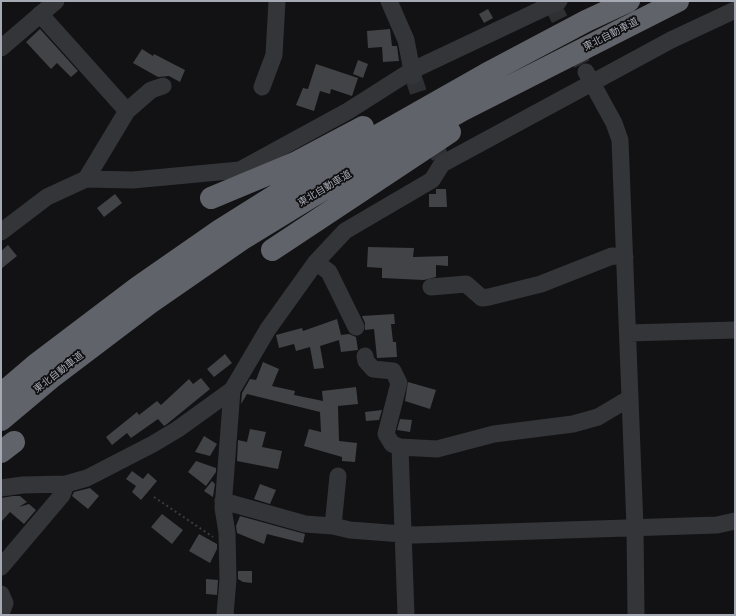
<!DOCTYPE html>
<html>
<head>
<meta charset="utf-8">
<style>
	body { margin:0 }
	#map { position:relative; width:736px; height:616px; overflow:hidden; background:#121214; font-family:"Nunito Sans",sans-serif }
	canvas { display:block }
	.frame { position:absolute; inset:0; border:2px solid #a5a9b3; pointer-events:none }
</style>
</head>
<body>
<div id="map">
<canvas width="736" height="616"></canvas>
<div class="frame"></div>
</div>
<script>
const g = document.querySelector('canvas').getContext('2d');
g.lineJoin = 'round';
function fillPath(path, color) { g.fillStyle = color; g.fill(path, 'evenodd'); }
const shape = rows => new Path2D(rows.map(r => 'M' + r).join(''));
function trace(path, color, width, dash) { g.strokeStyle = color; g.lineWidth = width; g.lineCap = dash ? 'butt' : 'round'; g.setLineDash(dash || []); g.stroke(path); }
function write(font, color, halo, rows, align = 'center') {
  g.font = font + ' "Nunito Sans","Noto Sans JP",sans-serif'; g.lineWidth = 3.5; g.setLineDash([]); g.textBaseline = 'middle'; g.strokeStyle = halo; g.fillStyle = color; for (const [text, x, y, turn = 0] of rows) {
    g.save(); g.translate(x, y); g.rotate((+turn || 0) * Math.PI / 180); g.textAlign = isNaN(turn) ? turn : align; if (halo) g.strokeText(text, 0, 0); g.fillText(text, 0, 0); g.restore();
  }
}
const building = shape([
	[488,9,493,18,484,23,479,14],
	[40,29,78,71,71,77,57,63,51,69,26,42],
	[390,29,392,46,397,46,399,61,383,62,382,47,368,48,367,31],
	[142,49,153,56,154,54,185,70,180,82,169,76,158,77,133,63],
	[358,60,368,64,363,78,353,74],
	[316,64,358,78,352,96,331,89,330,94,320,91,314,111,296,105,303,88,308,89],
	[436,189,446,189,447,207,429,207,429,194,436,194],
	[115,194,122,203,104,217,97,208],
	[8,245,17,256,1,269,1,251],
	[368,247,414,248,413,257,448,256,448,266,436,265,436,277,424,280,382,278,382,268,367,267],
	[394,314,395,324,391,324,393,342,396,342,397,357,377,358,374,329,365,330,365,323,362,316],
	[337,319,341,335,349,334,356,337,358,350,341,352,339,340,320,346,324,368,314,369,310,347,296,351,294,344,279,348,276,335,302,328,303,331],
	[225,354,232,363,214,377,207,369],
	[263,362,279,369,272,386,295,391,294,395,323,401,322,391,356,387,358,404,338,406,339,441,357,443,355,462,342,461,342,457,304,446,309,429,321,432,320,412,247,394,241,404,242,393,250,379,256,380],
	[201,378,210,389,167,424,164,426,158,419,131,438,127,433,112,445,106,437,137,412,139,415,157,401,161,405,189,379,193,384],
	[408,382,436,390,430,409,405,401],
	[382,410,379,420,366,421,365,412],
	[400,419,412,420,410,432,397,430],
	[250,429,266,432,262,447,282,451,278,469,237,461,238,440,247,442],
	[204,436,217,444,210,456,195,452],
	[196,461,216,468,216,472,206,486,188,472],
	[132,471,143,479,148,473,157,481,141,500,132,492,136,486,126,479],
	[212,481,215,484,213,497,204,491],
	[260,484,276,490,270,504,254,499],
	[90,488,99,496,88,509,72,496,74,492],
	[13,496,20,496,27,502,19,507,29,504,36,510,24,524,10,512,1,522,1,498],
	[162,514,183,530,172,544,151,527],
	[240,516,305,534,303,543,267,534,264,544,237,533,236,526],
	[199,534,217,544,217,549,210,563,189,551],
	[238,571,252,571,252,583,243,582,238,579],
	[206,579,218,580,217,595,206,594]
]);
const minorTunnel = shape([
	[552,4,586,72],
	[413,76,440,158]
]);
const path = shape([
	[154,497,213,537]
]);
const minor = shape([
	[389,1,406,40,413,76],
	[40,14,127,111],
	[1,48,56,1],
	[586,72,614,123,620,140,635,527,636,615],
	[262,87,274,55,277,1],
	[86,179,127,111,151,90,163,86],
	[1,232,47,197,86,179,133,180,240,170,348,111,411,71,559,1],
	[316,262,329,272,356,327],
	[431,287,466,284,482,298,489,297,541,284,612,256,625,257],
	[628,333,735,330],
	[365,356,366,361,373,369,393,371,399,383,386,434,392,444,400,447,406,615],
	[400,447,437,449,494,434,573,424,598,417,630,398],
	[1,488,23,485,66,484,87,478,153,444,178,429,232,390],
	[223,501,305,524,333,526,350,530,415,535,717,525,735,521],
	[333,526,338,476],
	[1,567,62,495,66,484],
	[1,594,5,603,2,611],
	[225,615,228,579,227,533,223,508,232,390,268,329,316,262,345,231,432,180,442,164,671,40,735,10]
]);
const highway = shape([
	[211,198,295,163,363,127],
	[272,250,450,132],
	[1,394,35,365,138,287,220,230,306,176,486,74,586,21,629,1],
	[1,420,51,378,150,303,244,238,337,181,463,110,678,1],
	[1,452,14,442]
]);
const streetNames = [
	["東北自動車道",611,35,-27],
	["東北自動車道",325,189,-31],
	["東北自動車道",59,373,-38]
];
fillPath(building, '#424347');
trace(minorTunnel, '#2f3034', 17, [17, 8]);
trace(path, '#3a3b3f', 2, [2, 3]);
trace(minor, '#343538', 17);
trace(highway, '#606369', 22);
write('10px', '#a5a9b3', '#0e0d0f', streetNames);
</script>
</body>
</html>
